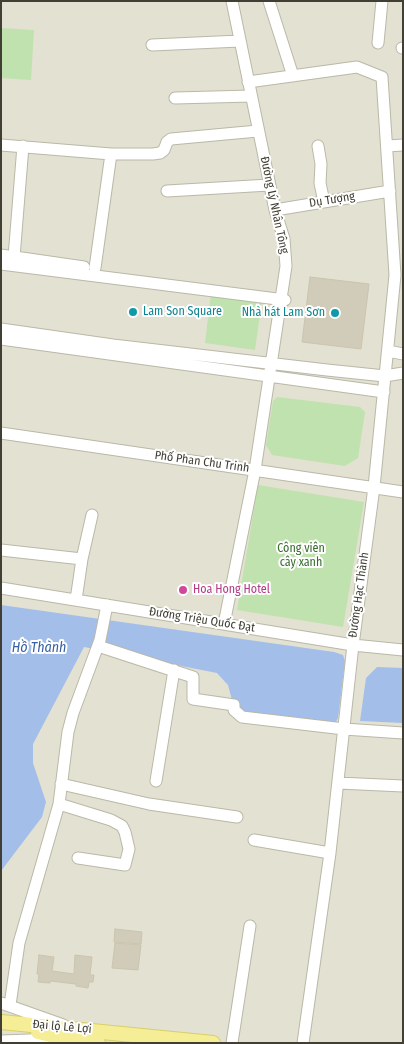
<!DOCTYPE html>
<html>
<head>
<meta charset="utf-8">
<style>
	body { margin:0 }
	#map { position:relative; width:404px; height:1044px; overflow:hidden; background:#f0efe3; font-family:"Fira Sans Condensed",sans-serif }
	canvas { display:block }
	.frame { position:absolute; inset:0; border:2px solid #413f34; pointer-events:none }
</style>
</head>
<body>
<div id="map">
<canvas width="404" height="1044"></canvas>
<div class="frame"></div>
</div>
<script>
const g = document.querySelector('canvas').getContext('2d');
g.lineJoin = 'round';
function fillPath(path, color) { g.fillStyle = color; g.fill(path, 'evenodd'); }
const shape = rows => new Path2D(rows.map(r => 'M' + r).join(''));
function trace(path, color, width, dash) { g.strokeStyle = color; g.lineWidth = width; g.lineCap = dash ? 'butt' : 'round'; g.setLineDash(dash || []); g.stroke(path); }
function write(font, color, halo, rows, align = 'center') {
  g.font = font + ' "Fira Sans Condensed",sans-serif'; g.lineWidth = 4; g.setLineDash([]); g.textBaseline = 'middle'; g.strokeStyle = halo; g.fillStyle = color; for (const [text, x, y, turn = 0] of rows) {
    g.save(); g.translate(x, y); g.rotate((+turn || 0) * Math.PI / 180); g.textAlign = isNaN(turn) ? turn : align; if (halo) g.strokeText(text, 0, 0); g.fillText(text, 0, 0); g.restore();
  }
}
const residential = shape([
	[1,1,403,1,403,1043,1,1043]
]);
const green = shape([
	[1,28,34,30,31,80,1,78],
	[211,293,262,300,255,350,205,343],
	[277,397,360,407,365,412,358,458,345,466,272,455,266,445,273,401],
	[258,485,364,502,343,627,237,610]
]);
const water = shape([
	[1,605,334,652,343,655,345,661,338,718,335,724,235,711,228,685,217,673,84,647,33,744,33,763,46,802,42,817,1,871],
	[377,667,403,668,403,723,360,721,366,678]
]);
const building = shape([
	[310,277,369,284,361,349,302,342,310,277],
	[115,929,142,932,141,944,114,942,115,929],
	[115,943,141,945,138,970,112,968,115,943],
	[39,955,54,957,52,971,74,974,75,955,92,957,90,975,94,975,93,982,89,982,88,988,76,986,76,984,50,981,50,983,38,982,39,974,37,974,39,955]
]);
const minor = shape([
	[269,1,293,76],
	[378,43,382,1],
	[152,45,240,41],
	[402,48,403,48],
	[248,82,357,67,382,77,395,275,374,487,353,645,330,853,303,1043],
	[175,98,251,96],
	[1,145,111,154,153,154,160,153,164,150,167,142,171,139,258,131],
	[318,146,321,164,320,183,324,202],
	[387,146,403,145],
	[167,191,269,185],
	[275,210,390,191],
	[1,255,84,267],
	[14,257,23,146],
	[1,264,285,300],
	[95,268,111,154],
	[1,329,113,345,327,370,385,376,403,373],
	[1,339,384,392],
	[388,351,403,354],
	[1,433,403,492],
	[1,550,82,559],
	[1,588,353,645,403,650],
	[76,600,82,559,92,515],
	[224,624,255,470,286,266,284,239,275,210,232,1],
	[98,646,193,677,193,699,234,705,234,710,242,717,344,729,403,733],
	[156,781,174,670],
	[338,783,403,786],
	[61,784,149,804,237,817],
	[59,804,111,820,122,826,125,832,129,849,125,865,78,858],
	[254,840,330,853],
	[1,1003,63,1025],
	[10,1005,19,943,59,804,68,732,73,713,100,640,107,605],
	[1,1041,57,1039],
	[232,1043,250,926]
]);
const major = shape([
	[1,1022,213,1043],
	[38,1032,67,1039,98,1043]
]);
const markers = [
	[133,312,5,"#0f9aa8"],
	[335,313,5,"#0f9aa8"],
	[183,590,5,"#d1479c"]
];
const streetNames = [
	["Dụ Tượng",332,200,-9],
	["Đường Lý Nhân Tông",274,205,78],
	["Phố Phan Chu Trinh",202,462,8],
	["Đường Hạc Thành",359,595,-82],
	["Đường Triệu Quốc Đạt",202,620,9],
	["Đại lộ Lê Lợi",62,1027,5]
];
const cultureNames = [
	["Lam Son Square",143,312],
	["Nhà hát Lam Sơn",325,313,"right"]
];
const parkNames = [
	["Công viên",301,549],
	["cây xanh",301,563]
];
const hotelNames = [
	["Hoa Hong Hotel",193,590]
];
const waterNames = [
	["Hồ Thành",39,648]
];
fillPath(residential, '#e3e1d2');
fillPath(green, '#c0e2ae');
fillPath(water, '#a3bee9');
fillPath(building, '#d1ccba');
trace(building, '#cbc5ae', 1);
trace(minor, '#bab8a7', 13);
trace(major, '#d9ce68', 16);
trace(minor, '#fff', 11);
trace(major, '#f6ee97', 14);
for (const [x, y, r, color] of markers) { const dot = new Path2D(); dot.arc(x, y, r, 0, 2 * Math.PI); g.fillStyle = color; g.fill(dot); trace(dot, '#fff', 2); }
write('12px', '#413f34', '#fff', streetNames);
write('12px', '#0d838f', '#fff', cultureNames, 'left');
write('12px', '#386d2d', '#fff', parkNames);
write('12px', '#b23c85', '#fff', hotelNames, 'left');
write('italic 14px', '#3760a3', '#fff', waterNames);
</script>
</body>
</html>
